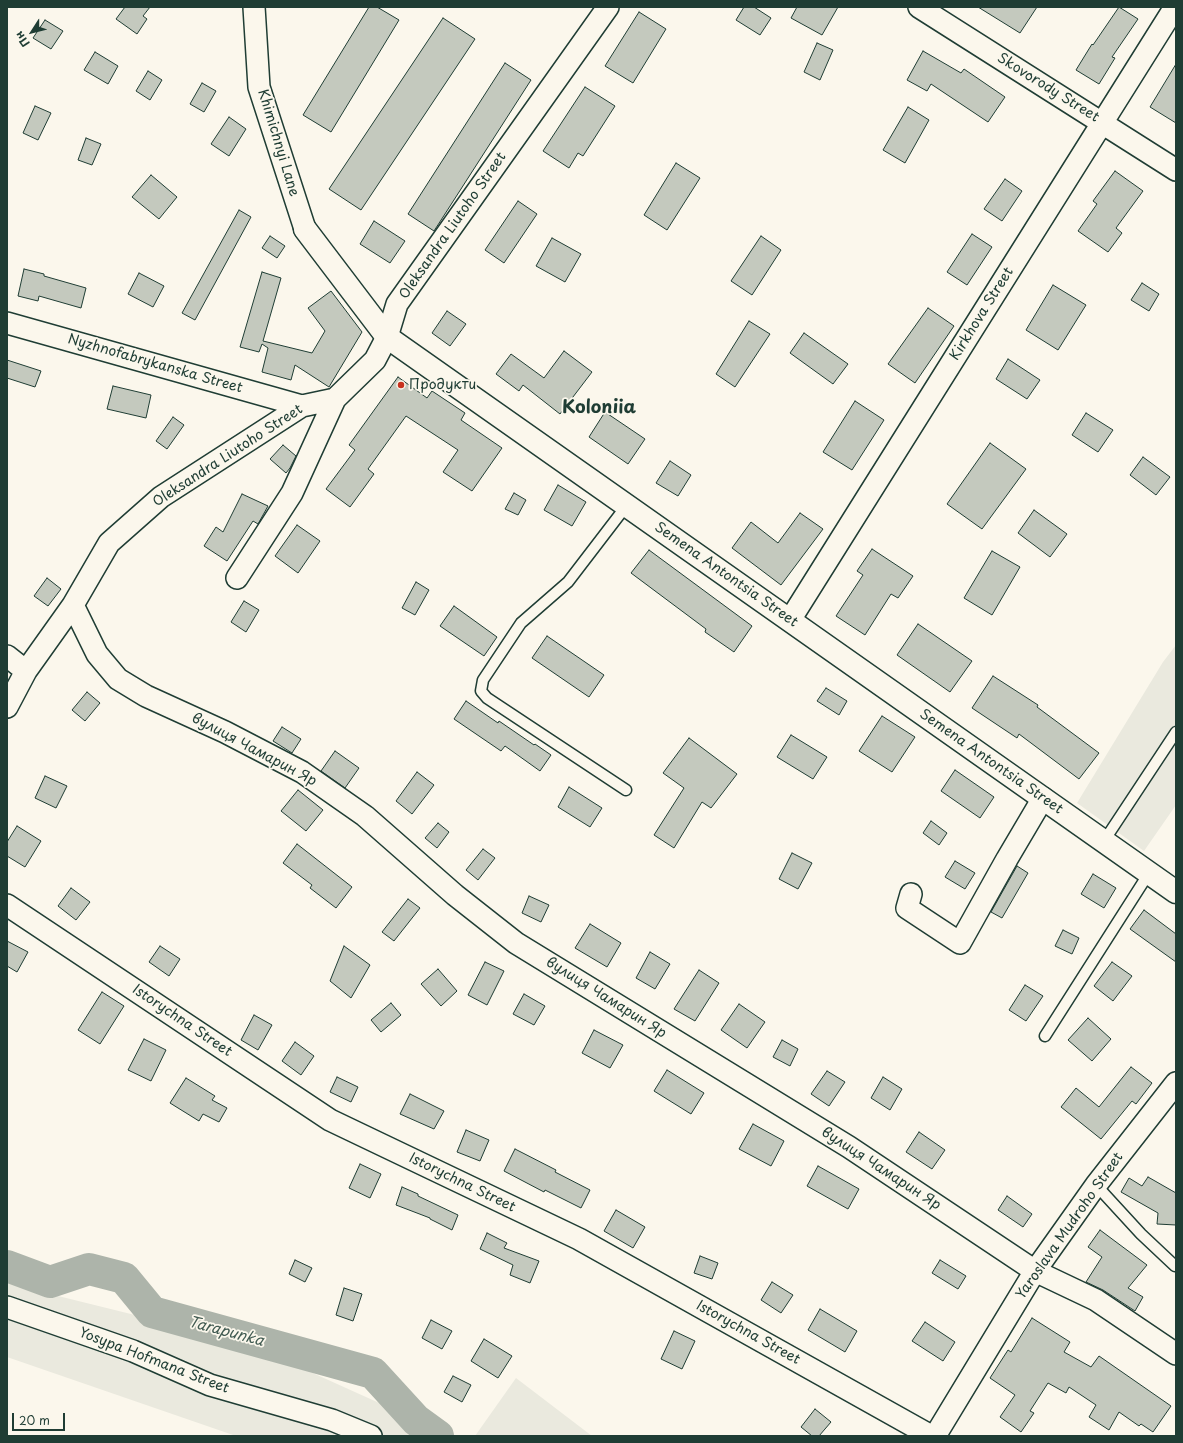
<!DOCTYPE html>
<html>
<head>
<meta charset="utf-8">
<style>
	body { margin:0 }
	#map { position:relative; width:1183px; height:1443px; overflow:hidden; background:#fbf7ec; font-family:"Playpen Sans",sans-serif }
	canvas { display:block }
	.frame { position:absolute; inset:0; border:8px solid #1f3d34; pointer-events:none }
	.north { position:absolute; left:12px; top:12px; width:40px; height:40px; -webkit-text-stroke:3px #fbf7ec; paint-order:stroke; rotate:234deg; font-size:11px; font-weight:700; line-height:16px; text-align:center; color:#1f3d34 }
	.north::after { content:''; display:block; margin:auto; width:14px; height:18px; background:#1f3d34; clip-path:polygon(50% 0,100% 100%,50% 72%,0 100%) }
	.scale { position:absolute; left:12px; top:1413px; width:53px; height:18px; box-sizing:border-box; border:2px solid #1f3d34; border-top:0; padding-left:5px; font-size:12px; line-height:14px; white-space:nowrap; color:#1f3d34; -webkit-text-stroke:3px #fbf7ec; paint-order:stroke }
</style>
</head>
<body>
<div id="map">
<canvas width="1183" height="1443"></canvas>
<div class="frame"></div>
<div class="north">Пн</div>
<div class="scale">20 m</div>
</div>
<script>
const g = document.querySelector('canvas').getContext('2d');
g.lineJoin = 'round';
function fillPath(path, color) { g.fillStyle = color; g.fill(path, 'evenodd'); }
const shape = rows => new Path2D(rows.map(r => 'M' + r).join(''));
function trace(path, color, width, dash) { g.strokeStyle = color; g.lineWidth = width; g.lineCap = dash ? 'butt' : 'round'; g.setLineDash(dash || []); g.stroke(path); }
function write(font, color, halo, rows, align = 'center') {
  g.font = font + ' "Playpen Sans",sans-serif'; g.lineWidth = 3.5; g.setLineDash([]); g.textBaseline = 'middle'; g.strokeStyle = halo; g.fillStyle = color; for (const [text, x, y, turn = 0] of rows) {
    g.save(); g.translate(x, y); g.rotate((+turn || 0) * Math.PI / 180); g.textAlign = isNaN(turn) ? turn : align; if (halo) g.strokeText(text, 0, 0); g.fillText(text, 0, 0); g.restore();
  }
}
const built = shape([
	[1176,645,1176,805,1144,851,1077,803,1163,662],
	[7,1274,42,1292,151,1319,295,1365,397,1411,413,1424,446,1436,236,1436,7,1357],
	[516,1378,592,1436,475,1436]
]);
const river = shape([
	[7,1266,50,1282,89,1269,124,1278,152,1312,373,1373,416,1420,438,1436]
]);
const building = shape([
	[125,7,150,7,143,16,147,19,137,34,116,19,125,7],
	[369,7,377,7,399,20,331,132,303,115,369,7],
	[744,7,754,7,771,18,760,35,736,20,744,7],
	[797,7,838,7,822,35,791,18,797,7],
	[978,7,1037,7,1020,33,978,7],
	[1119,7,1138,19,1112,57,1115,58,1099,84,1076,70,1092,44,1093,45,1119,7],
	[639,12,666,29,633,83,605,66,639,12],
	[443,18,475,39,361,210,329,189,443,18],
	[45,20,63,31,51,49,33,38,45,20],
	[817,43,833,50,820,80,804,72,817,43],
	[923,51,961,73,964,69,1005,97,988,122,931,84,927,91,907,80,923,51],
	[95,52,118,66,108,84,84,70,95,52],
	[505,63,531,80,434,231,408,214,505,63],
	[1176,64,1176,123,1150,107,1176,64],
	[148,71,162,80,150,100,136,91,148,71],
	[202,83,216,91,204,112,190,104,202,83],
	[585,87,615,106,583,156,578,153,569,168,543,151,585,87],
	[35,106,51,113,38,140,23,133,35,106],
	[908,107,929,120,905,163,883,150,908,107],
	[229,117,246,129,229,156,211,144,229,117],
	[86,138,101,144,92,165,78,160,86,138],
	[676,163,700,178,667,230,644,215,676,163],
	[1115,171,1143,191,1116,228,1122,233,1108,252,1078,231,1097,204,1093,201,1115,171],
	[151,175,177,197,159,219,132,197,151,175],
	[1005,179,1022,191,1002,221,984,209,1005,179],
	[518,201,537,214,504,263,485,250,518,201],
	[239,210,251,217,195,320,182,313,239,210],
	[374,221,405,241,390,263,360,244,374,221],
	[972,234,992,247,967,285,947,272,972,234],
	[270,236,285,246,277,258,262,248,270,236],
	[761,236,781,250,752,295,731,281,761,236],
	[552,238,581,254,565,282,536,266,552,238],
	[24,269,44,274,44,276,86,288,81,308,39,296,38,301,18,296,24,269],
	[262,272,281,278,263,341,312,353,325,331,308,308,331,291,362,332,329,387,295,365,291,380,262,372,268,348,262,344,259,352,240,347,262,272],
	[139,273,164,286,153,307,128,294,139,273],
	[1142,283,1159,294,1149,311,1131,300,1142,283],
	[1053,285,1086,305,1058,350,1026,330,1053,285],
	[928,308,954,326,915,383,888,364,928,308],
	[447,311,466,324,450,346,432,333,447,311],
	[749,321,770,334,735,387,716,374,749,321],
	[804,333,848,364,833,384,790,353,804,333],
	[564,351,592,372,560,414,523,385,519,391,496,374,511,354,544,378,564,351],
	[1008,359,1040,380,1027,399,996,379,1008,359],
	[7,360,41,371,35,387,7,378,7,360],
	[398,377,427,398,432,391,465,413,461,420,502,448,472,491,443,472,458,450,406,416,368,469,374,474,350,507,326,489,355,450,349,445,398,377],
	[113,386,151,395,146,418,107,409,113,386],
	[855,401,884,420,852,470,823,452,855,401],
	[605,412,645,439,628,464,589,437,605,412],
	[1086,413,1113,430,1098,452,1072,435,1086,413],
	[173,417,184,425,167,449,156,441,173,417],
	[990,443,1026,469,982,529,947,504,990,443],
	[283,445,296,456,290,468,286,473,270,459,283,445],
	[1143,457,1170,477,1156,495,1130,475,1143,457],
	[670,461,691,475,678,496,656,483,670,461],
	[558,485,586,502,572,526,544,510,558,485],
	[514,493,526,500,518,515,505,509,514,493],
	[242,494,268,506,258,524,253,521,227,561,204,546,216,527,223,532,242,494],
	[1034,510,1067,534,1050,557,1018,533,1034,510],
	[800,513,823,529,781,585,732,548,751,522,778,543,800,513],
	[297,525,320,541,298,573,275,556,297,525],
	[872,549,913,576,898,598,891,594,865,635,836,616,863,575,857,571,872,549],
	[649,550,752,626,734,652,705,632,706,629,631,573,649,550],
	[992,551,1020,567,992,615,964,598,992,551],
	[47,578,61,589,48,606,34,596,47,578],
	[416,582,429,590,415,615,402,608,416,582],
	[244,601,259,610,246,632,231,622,244,601],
	[454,606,497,637,484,656,440,626,454,606],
	[918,624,972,661,950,692,897,655,918,624],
	[547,636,604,675,589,697,532,658,547,636],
	[993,676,1038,705,1037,707,1099,753,1079,779,1019,734,1017,738,972,708,993,676],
	[826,688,847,701,839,715,817,701,826,688],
	[87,692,100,703,85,721,72,710,87,692],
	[466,701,498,723,499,721,534,745,535,744,551,755,540,771,505,746,501,751,454,719,466,701],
	[882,716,915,737,892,772,859,751,882,716],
	[282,727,301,739,292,753,273,741,282,727],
	[791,735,827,757,813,779,777,757,791,735],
	[689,738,737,774,711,808,702,802,674,848,654,835,684,788,663,773,689,738],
	[335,751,359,768,345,788,321,771,335,751],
	[955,770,994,797,980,818,941,791,955,770],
	[417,772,434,785,412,814,396,801,417,772],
	[45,776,67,786,56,808,35,798,45,776],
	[569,787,602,808,590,827,558,807,569,787],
	[298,790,323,810,306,831,281,811,298,790],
	[931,821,947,833,939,845,923,833,931,821],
	[438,823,449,832,437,848,425,838,438,823],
	[17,826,41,841,25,867,7,856,7,842,17,826],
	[297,844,352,887,336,908,310,888,312,885,283,863,297,844],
	[483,849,495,858,478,880,466,870,483,849],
	[792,853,812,863,798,889,779,879,792,853],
	[955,861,975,873,965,889,945,877,955,861],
	[1017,866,1028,873,1002,918,991,912,1017,866],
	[1093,874,1116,888,1104,908,1081,894,1093,874],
	[71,888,90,902,76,920,58,906,71,888],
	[529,896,549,905,541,922,522,913,529,896],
	[408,899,420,908,394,941,382,932,408,899],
	[1144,910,1176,934,1176,962,1130,929,1144,910],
	[590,924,621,943,607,967,575,948,590,924],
	[1063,930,1079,938,1072,954,1055,946,1063,930],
	[7,941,28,952,17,972,7,966,7,941],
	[160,946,180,959,169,976,149,962,160,946],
	[344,946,370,965,351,998,330,981,344,946],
	[650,952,670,964,655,989,636,978,650,952],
	[485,962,504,971,487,1005,468,995,485,962],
	[1112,962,1132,976,1113,1001,1094,986,1112,962],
	[438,969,457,991,441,1006,421,984,438,969],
	[699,970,719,983,695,1021,674,1009,699,970],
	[1025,985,1043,996,1026,1021,1009,1010,1025,985],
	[102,992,124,1006,100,1044,78,1030,102,992],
	[524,994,545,1006,534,1025,513,1014,524,994],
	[391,1003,401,1015,381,1032,371,1020,391,1003],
	[739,1004,765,1022,747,1048,721,1030,739,1004],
	[254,1015,272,1025,258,1050,241,1040,254,1015],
	[1088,1018,1111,1039,1092,1061,1068,1040,1088,1018],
	[594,1030,623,1045,610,1068,582,1053,594,1030],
	[144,1039,166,1050,151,1081,128,1070,144,1039],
	[782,1040,798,1049,790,1066,773,1057,782,1040],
	[295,1042,314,1056,301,1075,282,1061,295,1042],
	[1131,1067,1152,1083,1136,1104,1132,1101,1101,1139,1061,1107,1076,1088,1099,1107,1131,1067],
	[667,1070,704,1093,691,1114,654,1091,667,1070],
	[827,1071,845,1082,829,1106,811,1094,827,1071],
	[337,1077,358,1087,351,1102,330,1092,337,1077],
	[883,1077,902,1089,890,1110,871,1098,883,1077],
	[186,1078,215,1096,212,1100,227,1108,219,1122,203,1114,199,1121,170,1103,186,1078],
	[410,1094,444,1111,434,1129,400,1114,410,1094],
	[753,1124,784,1141,771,1166,739,1149,753,1124],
	[466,1130,489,1140,480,1161,457,1152,466,1130],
	[919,1132,945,1150,932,1169,906,1152,919,1132],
	[515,1149,556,1170,555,1172,590,1190,581,1208,545,1190,544,1192,504,1171,515,1149],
	[360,1164,381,1174,370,1198,349,1188,360,1164],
	[818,1166,859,1189,848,1209,807,1186,818,1166],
	[1148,1177,1176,1193,1176,1225,1157,1224,1158,1213,1121,1192,1129,1178,1142,1186,1148,1177],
	[402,1187,418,1194,418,1196,458,1215,452,1230,430,1219,430,1218,396,1205,402,1187],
	[1007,1196,1032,1214,1023,1227,998,1210,1007,1196],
	[616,1210,645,1227,633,1248,604,1231,616,1210],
	[1100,1230,1147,1265,1128,1288,1143,1297,1135,1311,1103,1290,1086,1282,1102,1257,1088,1247,1100,1230],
	[487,1233,507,1243,504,1248,539,1261,530,1283,510,1275,513,1265,480,1249,487,1233],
	[700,1256,718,1263,712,1279,694,1273,700,1256],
	[295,1260,312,1268,305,1282,289,1274,295,1260],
	[940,1260,966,1276,958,1289,932,1273,940,1260],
	[772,1282,793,1295,781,1313,761,1300,772,1282],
	[344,1288,362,1294,353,1321,336,1315,344,1288],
	[820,1309,857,1331,845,1352,808,1330,820,1309],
	[1032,1318,1070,1342,1064,1352,1091,1367,1099,1356,1171,1406,1153,1432,1141,1424,1139,1426,1119,1412,1109,1430,1089,1417,1096,1405,1069,1387,1066,1393,1048,1383,1030,1411,1034,1413,1021,1432,1000,1417,1015,1395,990,1378,1008,1350,1011,1352,1032,1318],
	[431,1320,452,1331,442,1349,422,1338,431,1320],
	[925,1322,955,1342,943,1361,912,1341,925,1322],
	[674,1331,695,1341,682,1369,661,1359,674,1331],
	[484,1339,512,1356,498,1378,471,1361,484,1339],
	[453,1376,471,1385,462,1402,444,1392,453,1376],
	[815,1409,831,1422,819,1436,812,1436,801,1427,815,1409]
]);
const service = shape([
	[626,790,487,698,481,691,483,680,521,623,568,582,627,505],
	[1104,841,1176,732],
	[1045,1036,1149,873],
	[1096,1185,1141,1234,1175,1266]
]);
const minor = shape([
	[254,7,259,87,305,229],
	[919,7,1176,170],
	[7,323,302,406],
	[237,578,292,493,335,399],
	[73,605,97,654,118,679,146,696,225,732,302,772,365,816,455,895,516,943,849,1147,1035,1271,1096,1300,1176,1354],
	[790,620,1175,7],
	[7,656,26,671],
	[7,707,26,671,73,605,109,543,161,497,302,406,335,399,375,360,387,337,397,304,608,7],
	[911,894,907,908,960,943,1007,859,1043,798],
	[7,905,330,1120,579,1239,931,1436],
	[7,1307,133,1351,210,1385,332,1420,371,1436],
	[935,1436,1035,1271,1096,1185,1176,1083]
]);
const tertiary = shape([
	[305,229,387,337,1176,892]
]);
const markers = [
	[401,385,4,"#c8321e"]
];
const streetNames = [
	["Skovorody Street",1048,88,32],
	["Khimichnyi Lane",278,143,73],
	["Oleksandra Liutoho Street",453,226,-55],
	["Kirkhova Street",982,314,-58],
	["Nyzhnofabrykanska Street",155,364,16],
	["Oleksandra Liutoho Street",228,456,-33],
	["Semena Antontsia Street",726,575,35],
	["вулиця Чамарин Яр",254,750,28],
	["Semena Antontsia Street",991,762,35],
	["вулиця Чамарин Яр",606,998,32],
	["Istorychna Street",182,1021,34],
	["вулиця Чамарин Яр",881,1169,33],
	["Istorychna Street",462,1183,26],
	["Yaroslava Mudroho Street",1070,1226,-55],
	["Istorychna Street",748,1333,29],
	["Yosypa Hofmana Street",154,1361,21]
];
const poiNames = [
	["Продукти",409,385]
];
const waterNames = [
	["Tarapunka",226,1332,15]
];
const districtNames = [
	["Koloniia",599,408]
];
fillPath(built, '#eae9de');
trace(river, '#adb4aa', 32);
fillPath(building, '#c4c9be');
trace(building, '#1f3d34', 1);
trace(service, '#1f3d34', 13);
trace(minor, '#1f3d34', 24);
trace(tertiary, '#1f3d34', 25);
trace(service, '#fbf7ec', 10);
trace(minor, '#fbf7ec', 21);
trace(tertiary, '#fbf7ec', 22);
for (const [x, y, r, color] of markers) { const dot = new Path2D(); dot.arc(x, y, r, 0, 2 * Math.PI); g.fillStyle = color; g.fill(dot); trace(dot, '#fbf7ec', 1.5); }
write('14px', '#1f3d34', '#fbf7ec', streetNames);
write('14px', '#1f3d34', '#fbf7ec', poiNames, 'left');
write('italic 15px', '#425b52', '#fbf7ec', waterNames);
write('bold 18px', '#1f3d34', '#fbf7ec', districtNames);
</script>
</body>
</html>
